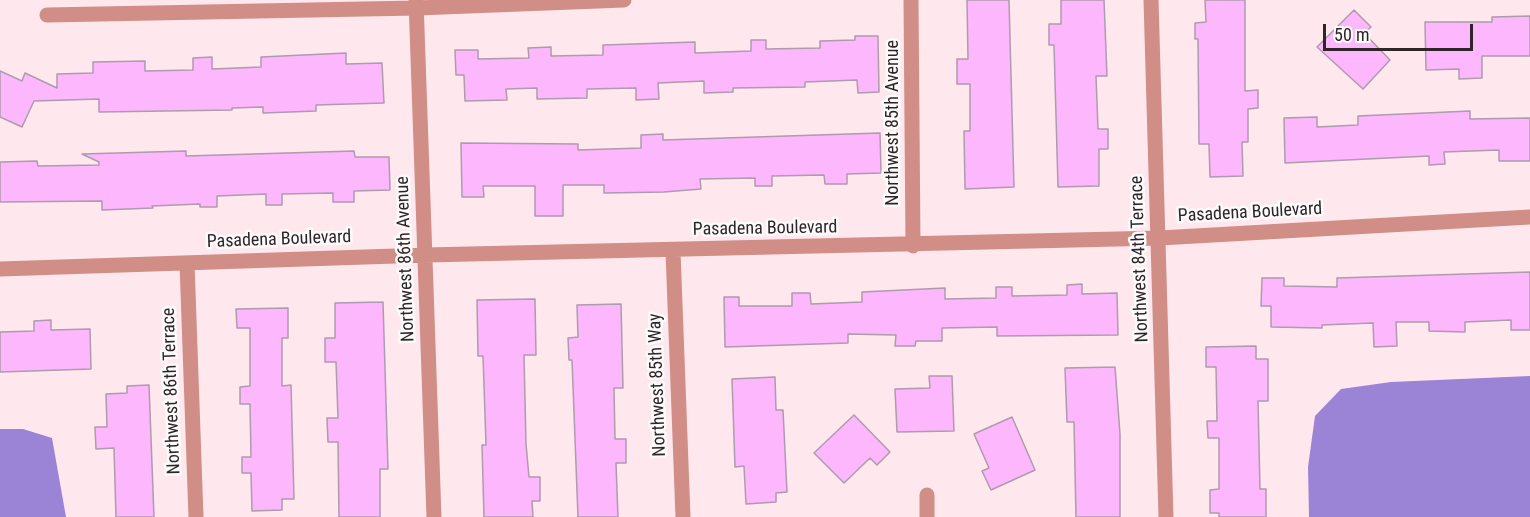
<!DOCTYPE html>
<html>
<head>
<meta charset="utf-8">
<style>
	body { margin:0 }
	#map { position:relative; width:1530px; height:517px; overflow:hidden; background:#ffe7ee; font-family:"Roboto Condensed",sans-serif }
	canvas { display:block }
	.scale { position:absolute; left:1323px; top:24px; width:150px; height:27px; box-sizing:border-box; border:3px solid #2f2528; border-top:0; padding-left:8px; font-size:18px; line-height:21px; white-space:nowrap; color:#2f2528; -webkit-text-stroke:4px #fbfbfb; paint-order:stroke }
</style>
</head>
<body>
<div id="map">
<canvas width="1530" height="517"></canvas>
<div class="scale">50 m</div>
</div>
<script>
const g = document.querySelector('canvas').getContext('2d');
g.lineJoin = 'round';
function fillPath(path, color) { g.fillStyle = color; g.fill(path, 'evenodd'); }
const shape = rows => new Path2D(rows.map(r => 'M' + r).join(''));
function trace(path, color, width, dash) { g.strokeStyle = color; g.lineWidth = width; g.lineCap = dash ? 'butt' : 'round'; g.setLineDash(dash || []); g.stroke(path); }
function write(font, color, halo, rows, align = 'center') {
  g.font = font + ' "Roboto Condensed",sans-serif'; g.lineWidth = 5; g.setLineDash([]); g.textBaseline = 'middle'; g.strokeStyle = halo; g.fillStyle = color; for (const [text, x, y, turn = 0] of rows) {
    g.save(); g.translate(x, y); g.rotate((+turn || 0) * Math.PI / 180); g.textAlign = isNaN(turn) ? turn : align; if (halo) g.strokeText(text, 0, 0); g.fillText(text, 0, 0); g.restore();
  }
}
const water = shape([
	[1530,376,1530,517,1309,517,1308,467,1315,416,1341,389,1391,382],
	[0,429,23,429,52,438,66,517,0,517]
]);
const building = shape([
	[967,0,1009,0,1014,187,965,189,964,131,970,131,970,84,957,84,957,59,968,59,967,0],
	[1061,0,1104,0,1107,76,1096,76,1098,129,1108,129,1108,149,1099,149,1099,186,1058,187,1054,45,1049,45,1049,24,1061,24,1061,0],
	[1205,0,1245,0,1245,91,1258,90,1258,108,1248,109,1248,142,1242,142,1243,176,1210,177,1209,144,1199,144,1198,39,1195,39,1195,23,1206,22,1205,0],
	[1354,10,1371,27,1364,33,1390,60,1363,89,1317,47,1354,10],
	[1530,16,1530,56,1482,56,1482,78,1459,79,1459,69,1426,70,1425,22,1492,22,1492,17,1530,16],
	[855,36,878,36,879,92,858,93,857,80,805,82,805,87,733,88,733,92,704,93,704,81,658,83,659,99,636,100,636,88,587,89,587,98,537,99,537,88,506,89,507,100,465,101,464,75,456,75,455,50,478,50,478,59,529,58,528,48,551,47,551,56,603,55,603,45,695,42,695,53,751,51,751,40,766,40,766,49,820,48,820,41,855,40,855,36],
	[346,53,346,64,382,63,384,103,316,105,316,111,263,113,263,107,232,108,232,110,99,112,99,99,34,101,22,127,0,117,0,71,22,81,25,73,57,88,57,74,93,73,93,62,145,61,145,71,193,70,193,58,212,57,212,69,261,67,261,57,346,53],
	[1470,111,1470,119,1530,118,1530,161,1499,161,1499,150,1444,152,1445,164,1429,165,1429,156,1285,163,1284,118,1317,117,1317,127,1358,125,1358,116,1470,111],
	[880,133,881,173,847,174,847,184,825,184,824,175,772,176,772,186,755,186,755,178,700,179,701,189,664,192,604,193,604,185,563,185,563,216,535,216,535,186,483,186,484,197,462,197,461,143,578,144,578,150,641,148,641,135,663,134,663,140,880,133],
	[186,151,186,156,354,151,355,157,389,157,390,190,354,191,354,202,333,202,333,193,282,194,282,205,266,205,266,194,217,196,217,207,200,207,200,204,152,206,153,208,102,210,102,201,0,202,0,162,37,161,38,166,99,165,99,162,82,154,186,151],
	[1530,272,1530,330,1511,330,1511,320,1465,322,1465,332,1429,331,1429,322,1396,322,1397,346,1374,347,1373,323,1322,325,1322,328,1271,327,1271,306,1261,306,1262,278,1284,278,1284,286,1337,287,1337,278,1530,272],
	[1082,284,1082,294,1117,293,1118,335,997,336,997,327,942,328,942,341,916,341,915,346,895,346,896,335,848,334,848,343,725,347,724,297,739,297,739,306,792,306,792,293,810,293,811,304,862,302,862,292,945,288,945,299,996,298,996,287,1012,287,1012,296,1067,295,1067,285,1082,284],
	[535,299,536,355,524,355,526,444,529,477,540,477,540,501,532,501,533,517,484,517,482,445,486,445,483,356,478,356,477,300,535,299],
	[383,302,388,469,380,469,380,517,339,517,338,442,328,442,327,418,338,418,336,362,325,362,325,338,335,338,335,303,383,302],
	[621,304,623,388,614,388,615,439,626,439,626,463,616,463,618,517,578,517,572,360,569,360,568,338,578,337,577,305,621,304],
	[288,308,288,338,282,338,282,386,291,385,294,499,282,499,282,510,252,511,251,473,242,473,242,457,251,457,250,404,240,404,240,387,250,386,250,328,237,328,236,309,288,308],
	[51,320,51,330,90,329,91,369,0,372,0,332,34,331,34,321,51,320],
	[1256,346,1256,359,1268,359,1268,401,1258,401,1260,489,1266,489,1266,517,1219,517,1219,513,1210,513,1210,490,1219,489,1219,438,1208,438,1207,421,1217,421,1216,367,1206,367,1206,347,1256,346],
	[1115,367,1120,434,1120,517,1076,517,1074,422,1067,422,1065,368,1115,367],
	[929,376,952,376,954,431,897,432,895,389,930,388,929,376],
	[775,377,776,410,783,410,787,492,776,493,776,502,746,504,744,466,735,467,732,379,775,377],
	[149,385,154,517,116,517,114,448,96,449,95,427,107,427,106,394,127,393,127,386,149,385],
	[854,415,890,452,877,465,870,458,844,483,814,453,854,415],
	[1012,417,1035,470,991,490,982,471,989,468,974,434,1012,417]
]);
const minor = shape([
	[416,0,434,517],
	[911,0,913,246],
	[1151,0,1166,517],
	[47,15,417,8,624,0],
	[673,251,683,517],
	[187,263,196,517],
	[0,269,426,255,1160,238,1530,217],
	[927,495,927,517]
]);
const streetNames = [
	["Northwest 85th Avenue",893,123,-90],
	["Pasadena Boulevard",1250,213,-3],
	["Pasadena Boulevard",765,229,-1],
	["Pasadena Boulevard",279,240,-2],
	["Northwest 86th Avenue",406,259,-92],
	["Northwest 84th Terrace",1140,259,-92],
	["Northwest 85th Way",658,385,-92],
	["Northwest 86th Terrace",172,391,-92]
];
fillPath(water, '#9b83d5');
fillPath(building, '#fdb7fd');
trace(building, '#ae9bae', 1.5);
trace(minor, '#d08e86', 15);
write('18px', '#2f2528', '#fbfbfb', streetNames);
</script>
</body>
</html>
